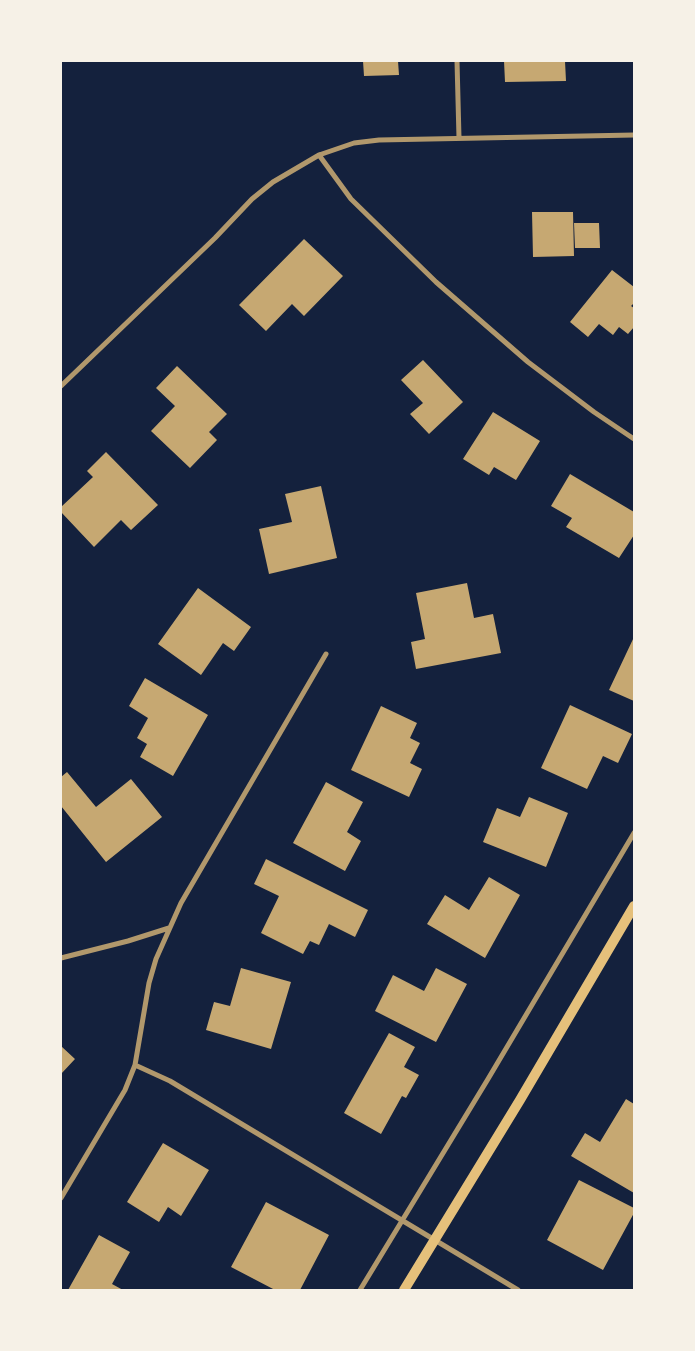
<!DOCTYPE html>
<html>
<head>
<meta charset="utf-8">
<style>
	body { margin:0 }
	#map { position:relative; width:695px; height:1351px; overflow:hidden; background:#14213d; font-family:Poppins,sans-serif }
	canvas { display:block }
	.frame { position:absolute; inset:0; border:62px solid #f6f1e7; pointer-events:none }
</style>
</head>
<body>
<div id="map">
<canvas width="695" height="1351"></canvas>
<div class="frame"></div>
</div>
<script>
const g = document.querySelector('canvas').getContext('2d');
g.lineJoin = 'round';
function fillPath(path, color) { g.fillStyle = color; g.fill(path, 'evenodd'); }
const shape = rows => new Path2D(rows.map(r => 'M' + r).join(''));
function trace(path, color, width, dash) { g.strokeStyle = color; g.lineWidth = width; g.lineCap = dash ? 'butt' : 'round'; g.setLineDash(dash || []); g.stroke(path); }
const building = shape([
	[363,61,398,61,399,75,364,76],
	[504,61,565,61,566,81,505,82],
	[532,212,573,212,574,256,533,257],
	[574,223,599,223,600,248,575,248],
	[304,239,343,276,304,316,292,304,266,331,239,305],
	[612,270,634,287,634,303,631,306,634,308,634,327,628,334,619,327,613,335,599,324,588,337,570,322],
	[423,360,463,402,429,434,410,414,423,403,401,380],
	[177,366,227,414,209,432,217,440,190,468,151,431,175,406,156,388],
	[493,412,540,441,516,480,494,467,489,475,463,459],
	[106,452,158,505,131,530,121,520,94,547,61,512,61,507,93,477,87,471],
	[570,474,634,512,634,535,619,558,566,527,572,518,551,506],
	[321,486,337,558,269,574,259,529,292,522,285,494],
	[467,583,474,618,493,614,501,653,416,669,411,642,425,639,416,593],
	[198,588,251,627,234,651,223,643,201,675,158,644],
	[634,637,634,701,609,690],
	[145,678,208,715,173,776,140,757,147,744,137,738,148,718,129,706],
	[570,705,632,734,618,763,603,756,587,789,541,768],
	[381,706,417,723,410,738,420,743,410,763,422,769,409,797,351,770],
	[67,772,96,807,131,779,162,817,106,862,61,806,61,777],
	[326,782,363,802,347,832,361,841,345,871,293,843],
	[529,797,568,813,546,867,483,842,497,808,520,817],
	[266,859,368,910,355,937,329,924,319,945,310,941,303,954,261,933,279,896,254,884],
	[489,877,520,895,485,958,427,924,445,895,469,910],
	[241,968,291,982,271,1049,206,1030,214,1002,230,1006],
	[436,968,467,984,436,1042,375,1011,393,975,424,991],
	[389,1033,415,1047,404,1067,419,1075,406,1098,402,1096,381,1134,344,1113],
	[61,1046,75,1059,61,1074],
	[626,1099,634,1104,634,1193,571,1156,585,1133,600,1142],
	[163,1143,209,1170,181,1216,168,1207,159,1222,127,1202],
	[579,1180,634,1208,634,1213,603,1270,547,1240],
	[266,1202,329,1235,300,1290,275,1290,231,1267],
	[99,1235,130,1252,112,1284,123,1290,68,1290]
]);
const minor = shape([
	[457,61,459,138],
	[319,155,351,199,436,282,528,362,594,412,634,439],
	[61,386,215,238,252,199,273,182,319,155,354,143,379,140,634,135],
	[61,958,128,941,169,928],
	[135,1065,170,1081,518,1290],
	[61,1198,125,1090,135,1065,149,983,156,959,181,903,326,654],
	[360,1290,488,1079,634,833]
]);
const secondary = shape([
	[404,1290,520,1100,634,906]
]);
fillPath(building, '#c6a872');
trace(minor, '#b1986c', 5);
trace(secondary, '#e5c07b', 10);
</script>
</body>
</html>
